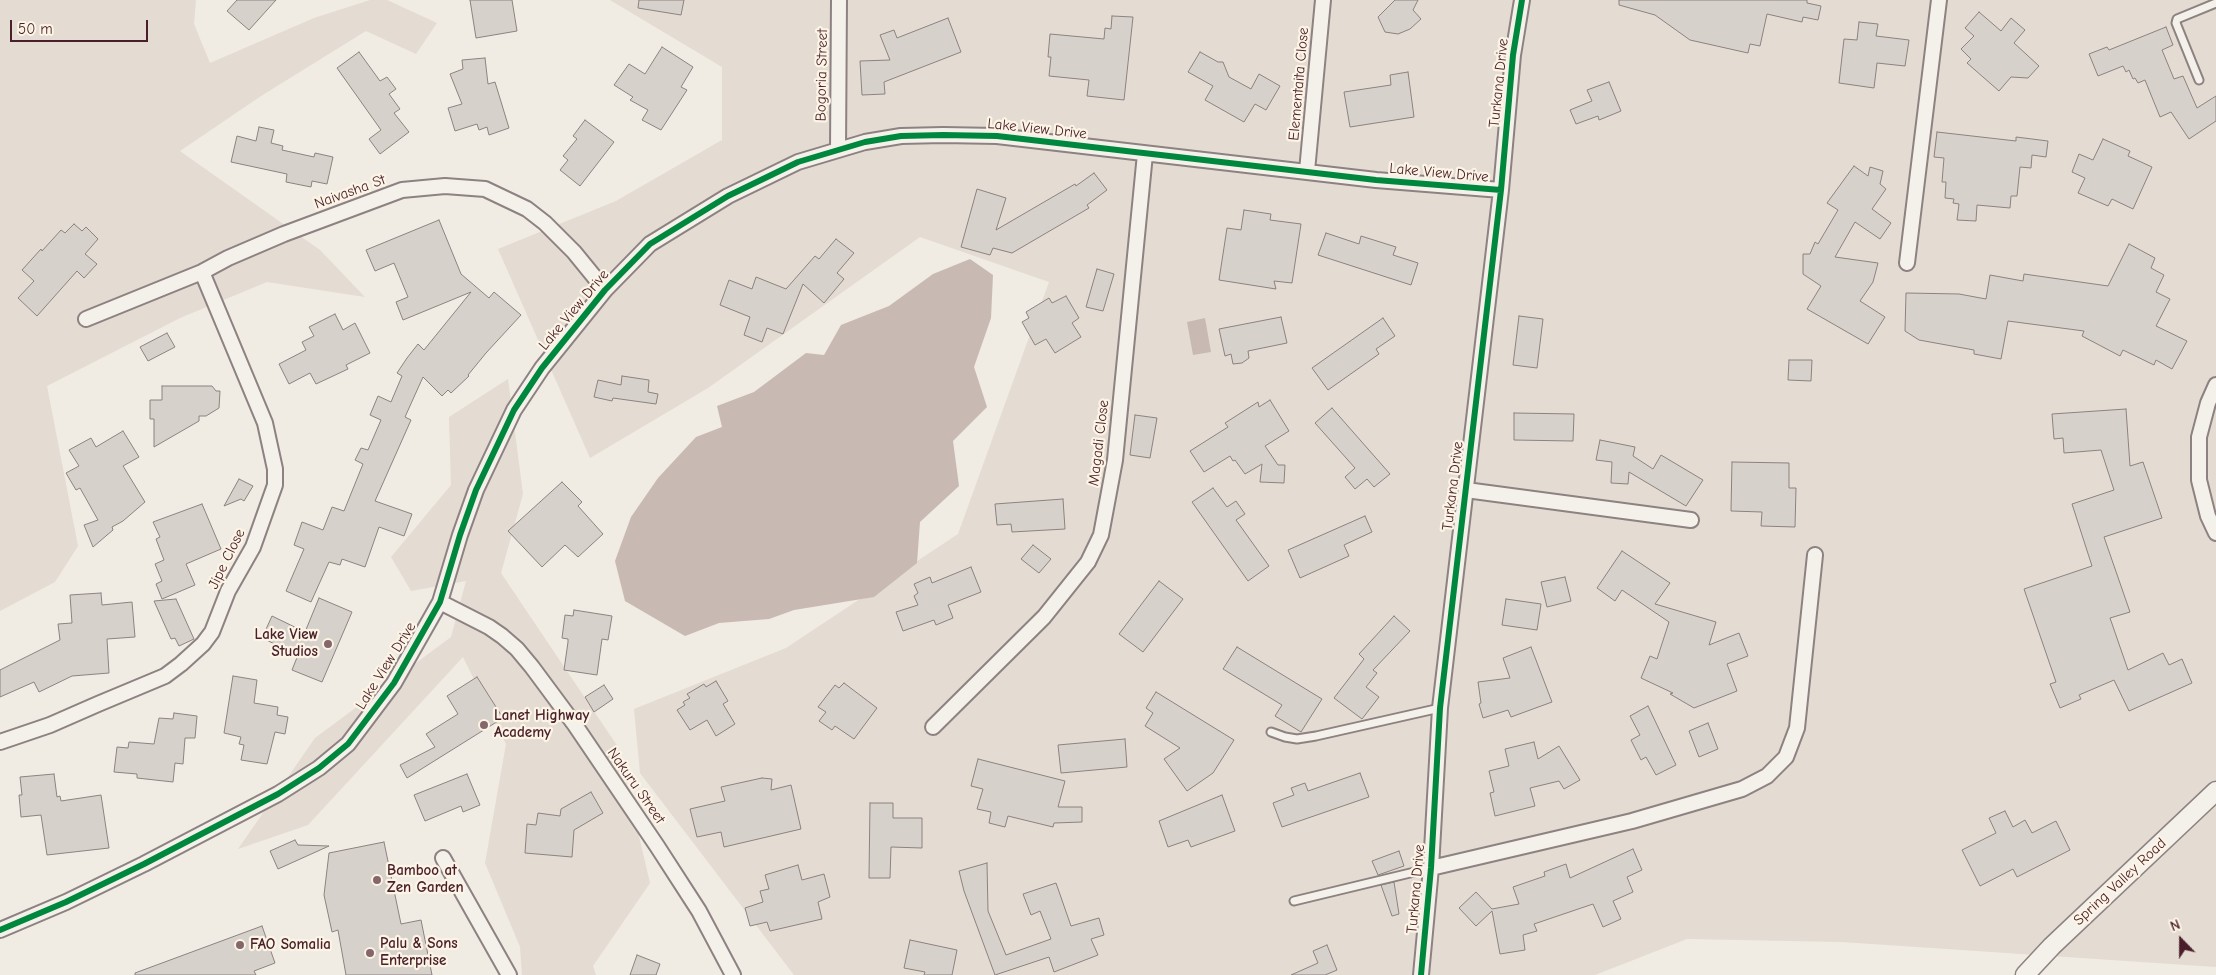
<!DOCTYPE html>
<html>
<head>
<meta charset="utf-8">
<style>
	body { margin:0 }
	#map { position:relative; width:2216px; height:975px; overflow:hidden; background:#f0ebe3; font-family:"Comic Neue",sans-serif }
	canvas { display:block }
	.north { position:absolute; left:2156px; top:915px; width:50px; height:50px; -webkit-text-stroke:4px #fcf5e5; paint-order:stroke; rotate:338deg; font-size:14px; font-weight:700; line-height:20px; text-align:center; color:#4a1f2b }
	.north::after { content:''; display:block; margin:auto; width:18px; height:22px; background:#4a1f2b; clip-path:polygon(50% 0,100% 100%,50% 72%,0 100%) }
	.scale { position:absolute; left:10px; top:20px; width:138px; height:22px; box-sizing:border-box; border:2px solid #4a1f2b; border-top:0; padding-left:6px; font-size:15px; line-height:18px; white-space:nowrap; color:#4a1f2b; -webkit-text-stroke:4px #fcf5e5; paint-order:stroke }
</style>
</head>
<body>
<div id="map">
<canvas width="2216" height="975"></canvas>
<div class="north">N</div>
<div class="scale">50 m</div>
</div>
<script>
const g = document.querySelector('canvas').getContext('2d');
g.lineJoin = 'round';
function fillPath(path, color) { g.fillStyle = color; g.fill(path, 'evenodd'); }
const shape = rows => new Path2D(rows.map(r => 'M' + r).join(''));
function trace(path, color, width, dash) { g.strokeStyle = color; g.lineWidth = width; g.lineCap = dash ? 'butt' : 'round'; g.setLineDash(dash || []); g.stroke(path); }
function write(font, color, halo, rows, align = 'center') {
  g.font = font + ' "Comic Neue",sans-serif'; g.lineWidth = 4.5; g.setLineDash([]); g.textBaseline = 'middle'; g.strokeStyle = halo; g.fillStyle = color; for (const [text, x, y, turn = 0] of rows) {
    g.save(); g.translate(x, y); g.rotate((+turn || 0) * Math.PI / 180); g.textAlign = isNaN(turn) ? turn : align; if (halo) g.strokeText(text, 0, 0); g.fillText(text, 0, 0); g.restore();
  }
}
const green = shape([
	[0,0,196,0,194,24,210,63,314,18,370,0,387,0,437,23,416,54,366,31,261,96,180,151,320,250,365,297,267,282,180,318,47,386,78,546,55,582,0,611],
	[610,0,2216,0,2216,967,1842,942,1687,939,1595,975,794,975,640,773,634,709,786,648,958,534,1049,282,920,237,708,388,590,458,498,249,616,201,722,140,722,67],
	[508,379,523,494,501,573,618,747,650,883,593,966,596,975,522,975,520,947,485,863,506,744,463,657,308,825,238,849,315,738,451,637,466,581,411,591,391,557,451,485,449,417]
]);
const water = shape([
	[970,259,993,275,991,318,974,367,987,407,953,441,959,486,920,522,917,563,874,597,794,610,769,619,719,623,685,636,625,601,615,561,631,517,658,478,696,437,722,427,717,406,754,392,806,353,824,355,841,325,889,306,933,274],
	[1205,318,1211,352,1193,355,1187,322]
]);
const building = shape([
	[237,0,276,0,249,30,227,11,237,0],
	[470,0,512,0,517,31,476,38,470,0],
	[639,0,684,0,681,15,638,8,639,0],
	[1395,0,1418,0,1413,10,1421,19,1410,29,1398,34,1385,32,1378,17,1395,0],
	[1619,0,1807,0,1807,3,1821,6,1818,20,1803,17,1802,22,1767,14,1760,46,1750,44,1748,53,1690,40,1655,15,1619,5,1619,0],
	[1979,12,2001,31,2011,18,2025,30,2014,43,2039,66,2028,78,2011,77,1999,91,1967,63,1971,59,1961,49,1974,36,1965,28,1979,12],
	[1112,16,1133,17,1124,100,1087,96,1089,80,1049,76,1051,57,1048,57,1050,34,1104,39,1105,28,1111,29,1112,16],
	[948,18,961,52,884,82,885,94,862,95,860,61,890,60,880,35,894,30,897,38,948,18],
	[1859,22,1878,24,1876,36,1909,40,1905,66,1877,63,1874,88,1839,83,1844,39,1857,40,1859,22],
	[2166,27,2173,45,2162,50,2174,79,2183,76,2197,108,2216,96,2216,121,2189,139,2171,112,2160,117,2145,80,2138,83,2135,78,2133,79,2129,70,2126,72,2123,66,2098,76,2089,54,2107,47,2109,50,2166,27],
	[662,47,693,67,681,87,687,90,661,130,642,120,648,110,630,100,633,97,614,85,629,64,645,74,662,47],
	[359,52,380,81,387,77,396,89,389,94,400,109,394,113,409,132,380,154,369,139,381,130,337,68,359,52],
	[1200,52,1218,62,1223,62,1229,77,1251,89,1259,74,1280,86,1266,110,1255,104,1244,122,1205,100,1213,86,1188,72,1200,52],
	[485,58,488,84,495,82,509,128,489,135,487,127,479,130,477,124,455,131,448,108,462,104,450,74,463,69,462,60,485,58],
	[1408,72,1414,117,1350,127,1344,92,1391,85,1390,75,1408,72],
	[1609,82,1621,111,1599,120,1598,116,1576,124,1570,110,1592,101,1587,90,1609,82],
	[585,120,614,142,580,186,560,170,568,160,563,156,577,139,573,136,585,120],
	[259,127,274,130,271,143,283,146,282,150,314,157,315,153,333,157,327,184,312,181,311,187,286,182,287,174,231,162,237,136,256,141,259,127],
	[1937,132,2016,141,2016,137,2048,141,2046,157,2032,155,2031,168,2020,167,2017,196,2011,196,2010,208,1977,205,1976,221,1957,220,1959,204,1953,203,1954,199,1945,198,1946,182,1942,182,1944,158,1934,157,1937,132],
	[2103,139,2130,151,2128,156,2152,167,2133,209,2112,199,2108,206,2078,193,2085,178,2072,172,2079,154,2093,160,2103,139],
	[1854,166,1868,176,1870,167,1883,171,1880,184,1886,189,1872,209,1891,223,1880,239,1855,222,1835,257,1878,263,1873,282,1860,301,1885,317,1868,344,1807,309,1821,286,1803,274,1803,254,1810,254,1815,242,1818,244,1838,210,1827,203,1854,166],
	[1094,173,1107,190,1087,205,1089,208,1012,253,993,248,990,255,961,247,977,189,1006,198,996,230,1075,184,1076,186,1094,173],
	[1244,210,1271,214,1270,220,1301,224,1292,283,1274,281,1276,289,1219,280,1227,228,1241,230,1244,210],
	[439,220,461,274,489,298,494,292,521,315,486,353,468,375,469,376,451,393,448,390,442,396,423,377,405,417,411,420,375,501,412,514,404,536,379,527,365,567,342,559,340,565,329,562,311,602,286,591,304,549,294,545,302,522,323,530,332,507,344,511,363,464,355,460,361,448,368,450,381,420,370,415,378,396,391,402,402,376,397,373,407,358,418,344,424,350,471,292,403,320,396,302,408,297,394,263,375,271,366,250,439,220],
	[74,224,82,231,86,227,98,239,85,254,97,264,84,278,77,271,37,316,18,298,34,281,22,270,41,249,42,251,61,230,65,233,74,224],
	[1326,233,1359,244,1361,236,1396,247,1393,255,1418,263,1411,285,1318,255,1326,233],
	[836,239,854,253,837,273,844,279,824,303,803,284,783,334,767,328,762,342,744,335,750,317,720,305,729,280,752,289,756,277,786,289,815,256,819,259,836,239],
	[2129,244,2155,258,2151,268,2164,275,2156,292,2170,299,2156,326,2187,341,2172,369,2156,360,2154,365,2123,350,2120,356,2082,336,2084,331,2008,321,2001,359,1974,354,1974,350,1919,340,1905,331,1906,293,1959,294,1986,299,1990,275,2023,281,2024,274,2108,286,2129,244],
	[1097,269,1114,274,1103,311,1086,307,1097,269],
	[1066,296,1079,318,1072,323,1081,337,1055,353,1046,339,1035,345,1022,322,1029,318,1026,312,1049,298,1052,303,1066,296],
	[335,314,343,330,355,323,370,353,346,365,348,369,316,384,310,373,289,384,279,364,306,350,302,342,314,336,309,327,335,314],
	[1519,316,1543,319,1537,368,1513,365,1519,316],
	[1281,317,1287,343,1248,351,1249,358,1242,363,1233,364,1231,354,1225,356,1219,329,1281,317],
	[1383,318,1395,336,1376,349,1379,354,1328,390,1312,368,1383,318],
	[167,333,175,347,148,361,140,347,167,333],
	[1789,360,1812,360,1811,381,1788,380,1789,360],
	[622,376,649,380,648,392,658,394,656,404,613,398,612,401,594,397,598,380,621,385,622,376],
	[162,386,212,386,216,391,220,391,219,408,206,416,199,416,199,421,154,447,154,419,150,419,150,400,162,400,162,386],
	[1270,400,1289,431,1265,446,1278,465,1285,465,1284,483,1260,482,1262,464,1245,474,1235,460,1233,461,1230,456,1204,472,1190,451,1228,427,1225,423,1258,402,1259,407,1270,400],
	[1332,408,1390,474,1374,487,1367,479,1355,489,1345,477,1355,468,1315,423,1332,408],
	[2126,409,2130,466,2143,462,2162,518,2104,537,2130,612,2110,618,2128,670,2163,653,2169,665,2182,659,2192,683,2129,711,2114,680,2079,695,2081,699,2060,708,2050,684,2056,682,2024,589,2092,566,2072,504,2114,490,2101,450,2064,453,2063,438,2054,439,2052,414,2126,409],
	[1514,413,1574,414,1573,441,1514,440,1514,413],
	[1135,415,1157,418,1150,458,1130,455,1135,415],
	[123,431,139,457,123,466,145,502,123,521,112,527,113,530,93,547,84,525,98,520,80,488,76,490,66,473,79,466,69,450,91,438,96,447,123,431],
	[1600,440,1635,447,1633,456,1653,469,1661,455,1703,480,1686,506,1629,472,1628,484,1611,483,1612,462,1596,460,1600,440],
	[1732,462,1789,463,1789,488,1796,488,1795,527,1761,526,1762,512,1731,511,1732,462],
	[239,479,253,486,244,501,241,499,224,506,239,479],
	[562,482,582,502,578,506,603,534,578,557,565,545,542,567,508,531,562,482],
	[1213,488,1227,507,1236,501,1245,514,1236,520,1269,566,1248,581,1192,502,1213,488],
	[1063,499,1065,529,1012,532,1011,524,997,525,995,504,1063,499],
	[202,504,221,549,186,564,195,585,162,599,156,584,162,581,155,564,164,560,156,539,160,537,153,522,202,504],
	[1365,516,1372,532,1344,545,1349,556,1300,578,1288,550,1365,516],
	[1033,545,1051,559,1039,573,1021,559,1033,545],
	[1622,551,1670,583,1655,604,1716,622,1709,645,1739,633,1748,656,1727,664,1737,691,1694,708,1670,694,1673,693,1641,678,1650,656,1657,659,1669,622,1622,590,1615,601,1597,588,1622,551],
	[971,567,981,592,948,605,953,618,936,625,934,620,903,631,896,612,918,605,914,596,918,593,914,584,930,577,932,583,971,567],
	[1565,577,1571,601,1547,607,1541,582,1565,577],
	[1159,581,1183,599,1143,652,1119,634,1159,581],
	[101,593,102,605,132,602,135,637,107,639,109,673,72,676,39,692,34,682,0,697,0,670,60,640,58,624,72,623,70,595,101,593],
	[319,598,352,612,322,682,292,670,298,655,262,638,272,616,305,632,319,598],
	[176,599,194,639,179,646,175,638,171,639,154,601,176,599],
	[1506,599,1541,604,1537,630,1502,625,1506,599],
	[574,610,612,616,608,640,602,639,597,675,564,670,568,642,568,639,562,638,565,615,573,616,574,610],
	[1394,616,1410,631,1373,670,1377,673,1366,687,1379,697,1362,719,1334,698,1364,659,1359,654,1394,616],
	[1237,647,1322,699,1301,732,1275,716,1282,705,1223,669,1237,647],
	[1531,647,1552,702,1511,717,1508,710,1483,718,1479,704,1481,703,1478,682,1510,678,1503,658,1531,647],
	[233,676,257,680,254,703,278,707,277,715,288,717,285,734,275,732,267,764,241,760,244,745,239,744,241,737,224,733,233,676],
	[477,677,503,718,407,778,400,765,435,747,426,734,458,714,447,696,477,677],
	[716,681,728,701,723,704,735,724,716,736,707,720,690,730,677,710,685,705,683,702,690,698,687,694,704,684,706,687,716,681],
	[844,683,877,708,854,739,835,726,832,730,819,721,826,712,818,707,835,685,839,688,844,683],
	[604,685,613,699,594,712,585,697,604,685],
	[1156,692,1234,740,1213,773,1187,791,1164,759,1180,748,1145,726,1153,713,1146,708,1156,692],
	[1648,706,1676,765,1656,775,1646,757,1641,760,1631,740,1640,735,1630,716,1648,706],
	[174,713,197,716,195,738,185,738,183,764,175,763,173,782,137,778,137,774,114,772,117,747,128,748,129,742,154,744,159,718,173,719,174,713],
	[1708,723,1718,749,1699,757,1689,731,1708,723],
	[1125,739,1127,767,1061,773,1058,745,1125,739],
	[1534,742,1538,759,1559,746,1580,780,1564,789,1559,781,1530,788,1535,806,1495,816,1490,793,1494,792,1489,771,1509,766,1505,749,1534,742],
	[978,759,1065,781,1058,807,1082,807,1082,822,1054,823,1053,827,1008,816,1005,827,989,823,991,812,977,809,983,789,971,786,978,759],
	[1360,773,1369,797,1282,827,1273,803,1294,795,1291,788,1305,783,1308,791,1360,773],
	[54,774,57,797,60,796,61,801,101,795,109,848,47,855,41,815,21,817,19,795,22,795,20,777,54,774],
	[467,774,480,805,463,812,461,806,425,821,414,795,467,774],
	[762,778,772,779,771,790,791,785,801,829,724,847,721,832,697,837,690,809,725,801,721,787,762,778],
	[591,792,603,813,574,830,572,857,525,853,527,824,536,825,538,813,560,816,561,809,591,792],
	[1222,795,1235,831,1191,847,1188,840,1168,847,1159,821,1222,795],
	[870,803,893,803,893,818,922,818,922,848,891,847,890,878,869,878,870,803],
	[2005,811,2013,827,2025,820,2032,833,2056,821,2070,850,2017,877,2013,869,1980,886,1962,850,1996,833,1989,818,2005,811],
	[295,840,298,845,329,846,278,869,270,851,295,840],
	[384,842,401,924,421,920,432,975,346,975,338,930,332,932,324,895,329,853,384,842],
	[1633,849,1642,870,1627,877,1633,892,1613,901,1621,919,1603,927,1593,904,1534,924,1537,931,1523,935,1525,950,1500,954,1492,911,1476,926,1459,908,1476,892,1492,909,1519,904,1513,887,1545,876,1544,872,1566,864,1570,878,1633,849],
	[1399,851,1404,866,1378,875,1372,861,1399,851],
	[987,863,988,911,1006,955,1051,939,1040,911,1031,915,1023,894,1056,883,1071,926,1099,918,1104,935,1091,939,1098,955,1054,972,1049,957,995,975,964,891,959,871,987,863],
	[798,865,802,880,824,874,830,897,818,902,822,919,770,931,767,922,750,926,745,908,763,902,760,891,769,889,765,875,798,865],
	[1394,882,1399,914,1392,916,1381,885,1394,882],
	[262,926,275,963,254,971,256,975,135,975,135,973,262,926],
	[910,940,957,950,952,975,924,975,925,972,904,968,910,940],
	[1327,945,1337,970,1325,975,1291,975,1318,963,1313,951,1327,945],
	[637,955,660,964,656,975,630,975,637,955]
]);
const service = shape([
	[2199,80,2176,23,2177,19,2216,3],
	[1271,732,1285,737,1297,739,1316,736,1440,708],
	[1294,901,1431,868]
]);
const minor = shape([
	[838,150,839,0],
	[1307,171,1323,0],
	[1907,263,1939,0],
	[86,319,202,272,228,258,284,234,402,190,445,186,485,189,527,209,545,223,574,252,605,290],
	[2216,385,2208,403,2199,437,2199,480,2208,516,2216,533],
	[1466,490,1691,520],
	[440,602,489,627,502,636,517,649,532,667,575,725,657,846,699,911,733,975],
	[933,727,1044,617,1088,562,1101,535,1115,460,1145,154],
	[0,742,50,725,98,704,165,676,181,664,203,644,212,632,228,591,253,547,275,485,275,469,265,423,202,272],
	[443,858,509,975],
	[1431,868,1632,821,1742,789,1767,776,1786,757,1797,728,1815,555],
	[0,930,66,902,144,864,278,794,319,768,348,744,394,683,440,602,460,535,476,490,514,410,542,368,605,290,650,244,728,196,798,162,865,142,901,136,943,135,997,136,1376,180,1501,190],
	[1421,975,1431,868,1440,708,1501,190,1513,55,1522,0]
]);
const tertiary = shape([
	[2025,975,2052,946,2216,791]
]);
const cycleway = shape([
	[0,930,66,902,144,864,278,794,319,768,348,744,394,683,440,602,460,535,476,490,514,410,542,368,605,290,650,244,728,196,798,162,865,142,901,136,943,135,997,136,1376,180,1501,190],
	[1421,975,1431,868,1440,708,1501,190,1513,55,1522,0]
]);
const markers = [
	[328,644,5,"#84666b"],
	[484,725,5,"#84666b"],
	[377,880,5,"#84666b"],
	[240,945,5,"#84666b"],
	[370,953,5,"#84666b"]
];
const streetNames = [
	["Bogoria Street",822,75,-89],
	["Turkana Drive",1499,83,-84],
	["Elementaita Close",1299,84,-85],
	["Lake View Drive",1037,129,6],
	["Lake View Drive",1439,173,5],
	["Naivasha St",350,192,-20],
	["Lake View Drive",574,310,-50],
	["Magadi Close",1099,443,-83],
	["Turkana Drive",1453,486,-83],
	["Jipe Close",227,559,-64],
	["Lake View Drive",386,666,-58],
	["Nakuru Street",636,786,55],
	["Spring Valley Road",2120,882,-43],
	["Turkana Drive",1416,889,-85]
];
const poiNames = [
	["Lake View",318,635,"right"],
	["Studios",318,652,"right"],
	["Lanet Highway",494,716],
	["Academy",494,733],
	["Bamboo at",387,871],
	["Zen Garden",387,888],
	["Palu & Sons",380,944],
	["Enterprise",380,961],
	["FAO Somalia",250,945]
];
fillPath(green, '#e4dbd2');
fillPath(water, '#c9b9b3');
fillPath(building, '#d7d1cc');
trace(building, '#8d8281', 1);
trace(service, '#8d8281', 11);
trace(minor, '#8d8281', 18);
trace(tertiary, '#8d8281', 21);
trace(service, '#f4f1eb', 7);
trace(minor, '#f4f1eb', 14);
trace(tertiary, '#f4f1eb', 18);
trace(cycleway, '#00873e', 6);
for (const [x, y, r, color] of markers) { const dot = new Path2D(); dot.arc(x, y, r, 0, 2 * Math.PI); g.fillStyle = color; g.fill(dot); trace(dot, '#fcf5e5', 2); }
write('15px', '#4a1f2b', '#fcf5e5', streetNames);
write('bold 15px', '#4a1f2b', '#fcf5e5', poiNames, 'left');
</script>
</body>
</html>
